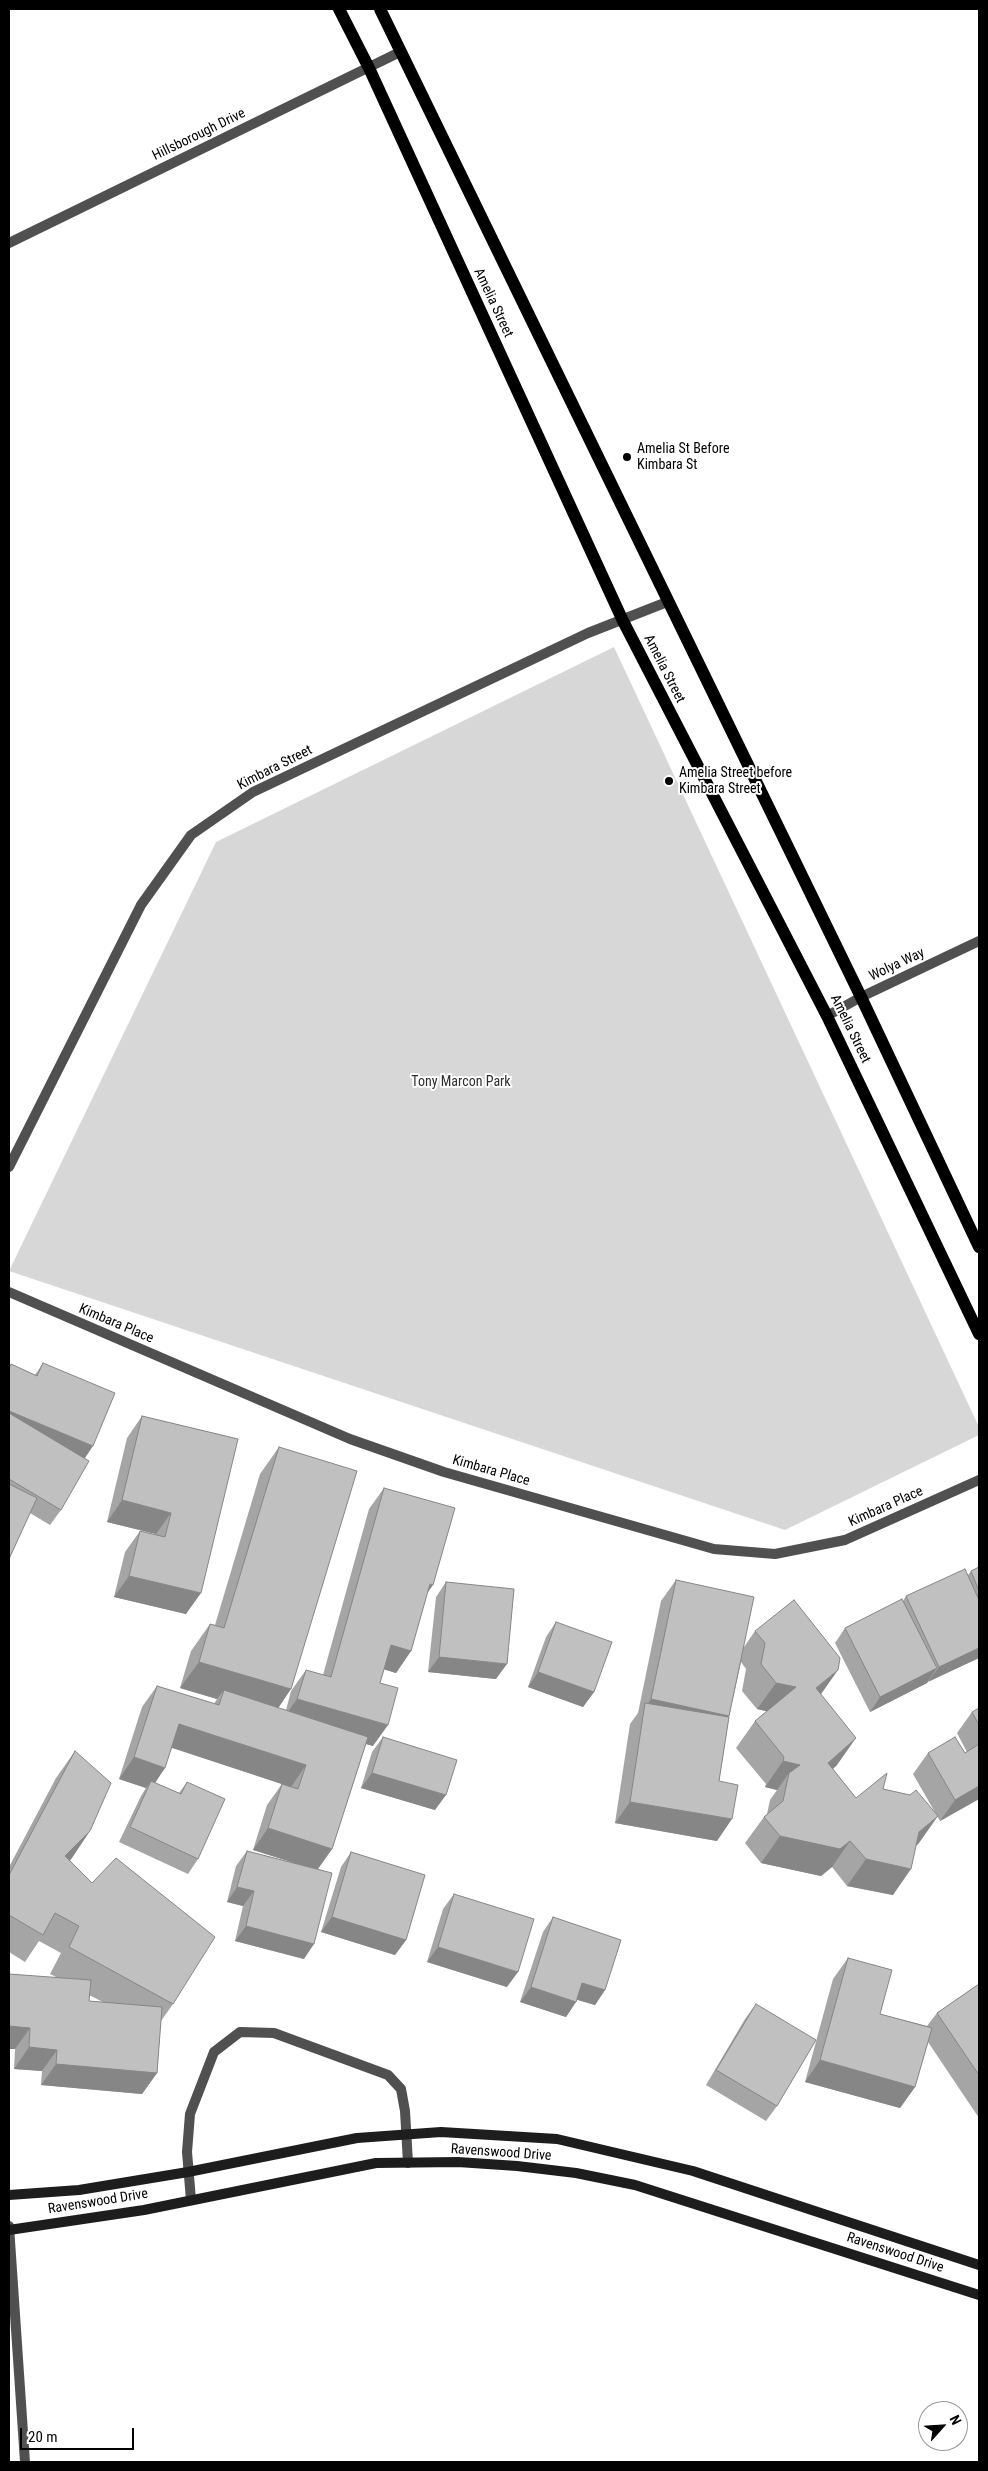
<!DOCTYPE html>
<html>
<head>
<meta charset="utf-8">
<style>
	body { margin:0 }
	#map { position:relative; width:988px; height:2471px; overflow:hidden; background:#fff; font-family:"Roboto Condensed",sans-serif }
	canvas { display:block }
	.frame { position:absolute; inset:0; border:10px solid #000; pointer-events:none }
	.north { position:absolute; left:918px; top:2401px; width:50px; height:50px; box-sizing:border-box; background:#fff; border:1px solid #999; border-radius:50%; rotate:64deg; font-size:14px; font-weight:700; line-height:20px; text-align:center; color:#000 }
	.north::after { content:''; display:block; margin:auto; width:18px; height:22px; background:#000; clip-path:polygon(50% 0,100% 100%,50% 72%,0 100%) }
	.scale { position:absolute; left:20px; top:2428px; width:114px; height:22px; box-sizing:border-box; border:2px solid #000; border-top:0; padding-left:6px; font-size:15px; line-height:18px; white-space:nowrap; color:#000; -webkit-text-stroke:4px #fff; paint-order:stroke }
</style>
</head>
<body>
<div id="map">
<canvas width="988" height="2471"></canvas>
<div class="frame"></div>
<div class="north">N</div>
<div class="scale">20 m</div>
</div>
<script>
const g = document.querySelector('canvas').getContext('2d');
g.lineJoin = 'round';
function fillPath(path, color) { g.fillStyle = color; g.fill(path, 'evenodd'); }
const shape = rows => new Path2D(rows.map(r => 'M' + r).join(''));
function trace(path, color, width, dash) { g.strokeStyle = color; g.lineWidth = width; g.lineCap = dash ? 'butt' : 'round'; g.setLineDash(dash || []); g.stroke(path); }
function write(font, color, halo, rows, align = 'center') {
  g.font = font + ' "Roboto Condensed",sans-serif'; g.lineWidth = 4; g.setLineDash([]); g.textBaseline = 'middle'; g.strokeStyle = halo; g.fillStyle = color; for (const [text, x, y, turn = 0] of rows) {
    g.save(); g.translate(x, y); g.rotate((+turn || 0) * Math.PI / 180); g.textAlign = isNaN(turn) ? turn : align; if (halo) g.strokeText(text, 0, 0); g.fillText(text, 0, 0); g.restore();
  }
}
const green = shape([
	[614,647,979,1427,979,1435,785,1530,9,1271,216,842]
]);
const street = shape([
	[9,243,400,52],
	[827,1016,861,997,979,941],
	[9,1167,141,905,191,835,253,792,588,633,667,602],
	[9,1292,350,1439,444,1472,714,1549,775,1554,845,1540,979,1480],
	[191,2200,187,2152,190,2114,214,2052,240,2032,274,2033,388,2075,401,2089,405,2111,408,2163],
	[9,2226,25,2462]
]);
const secondary = shape([
	[9,2195,79,2190,188,2172,357,2138,441,2132,557,2139,693,2171,979,2265],
	[9,2230,144,2210,376,2163,458,2162,517,2166,576,2173,635,2185,979,2295]
]);
const primary = shape([
	[339,9,369,68,623,621,827,1016,979,1334],
	[380,9,861,997,979,1247]
]);
const wall = shape([
	[43,1363,85,1458,61,1510,50,1525,30,1513,9,1559,9,1367,11,1364,35,1375],
	[142,1416,238,1439,186,1614,114,1597,125,1552,140,1531,156,1535,156,1534,107,1522,127,1438],
	[279,1447,278,1708,286,1710,291,1691,306,1670,323,1675,369,1509,384,1488,427,1593,411,1651,396,1673,384,1669,380,1683,373,1746,366,1744,332,1849,318,1869,304,1959,235,1941,243,1906,227,1902,236,1866,247,1851,298,1864,253,1850,267,1805,282,1784,291,1787,172,1748,155,1783,179,1793,187,1782,198,1859,188,1874,119,1842,141,1796,146,1788,119,1779,142,1707,157,1686,214,1704,217,1699,180,1688,191,1651,210,1624,215,1625,260,1474],
	[979,1567,979,1658,928,1681,927,1683,870,1712,835,1643,845,1628,903,1601,906,1596,968,1575,971,1571],
	[676,1580,744,1647,755,1631,821,1694,837,1765,833,1769,856,1798,883,1789,919,1843,916,1846,893,1895,847,1886,832,1867,821,1876,761,1863,745,1843,764,1817,767,1814,770,1800,777,1790,765,1787,766,1784,736,1748,755,1721,767,1711,757,1709,742,1691,746,1669,741,1662,729,1717,719,1781,717,1841,615,1823,630,1724,638,1713,661,1601],
	[446,1582,496,1679,428,1672,436,1597],
	[556,1622,594,1692,583,1707,528,1687,546,1637],
	[979,1708,979,1799,940,1821,913,1774,928,1753,965,1753,967,1752,957,1733,972,1712],
	[383,1737,435,1810,361,1788,372,1752],
	[75,1751,72,1858,70,1860,173,2004,161,2021,157,2073,142,2094,41,2085,42,2071,14,2069,15,2049,9,2049,9,1974,58,1978,50,1974,61,1953,39,1941,25,1962,9,1952,9,1867,56,1778],
	[89,1995,103,2002,89,2001],
	[351,1852,406,1940,395,1955,321,1932,341,1867],
	[454,1894,507,1987,427,1962,443,1909],
	[553,1917,605,1990,595,2005,577,2000,566,2017,520,2002,543,1932],
	[848,1958,880,2014,927,2026,937,2013,979,1984,979,2118,928,2042,915,2087,900,2108,805,2082,833,1979],
	[756,2004,777,2106,766,2121,706,2085,745,2019]
]);
const shadedWall = shape([
	[9,1411,93,1446,83,1461,9,1430],
	[122,1500,171,1513,156,1534,107,1522],
	[129,1576,201,1593,186,1614,114,1597],
	[430,1584,433,1585,418,1606],
	[391,1645,411,1651,396,1673,376,1667],
	[979,1648,979,1658,928,1682,939,1667],
	[439,1657,507,1664,496,1679,428,1672],
	[199,1662,291,1689,273,1716,224,1690,217,1699,180,1688],
	[937,1668,927,1683,870,1712,880,1697],
	[838,1670,819,1697,816,1688],
	[538,1672,594,1692,583,1707,528,1687],
	[776,1683,796,1687,778,1714,757,1709],
	[297,1699,388,1725,373,1746,282,1720],
	[651,1699,729,1716,714,1737,644,1709],
	[179,1724,306,1765,291,1787,164,1745],
	[856,1738,837,1765,809,1790,828,1763],
	[134,1757,165,1768,151,1789,151,1781,146,1788,119,1779],
	[783,1761,800,1765,789,1773,777,1790,765,1787],
	[372,1773,446,1795,435,1810,361,1788],
	[979,1786,979,1799,940,1821,955,1800],
	[630,1802,732,1819,717,1841,615,1823],
	[938,1816,919,1843,900,1859,919,1832],
	[268,1828,332,1849,317,1870,253,1850],
	[90,1831,72,1858,47,1883,65,1856],
	[780,1836,850,1841,832,1867,821,1876,761,1863],
	[866,1859,911,1869,893,1895,847,1886],
	[237,1887,254,1891,243,1906,227,1902],
	[332,1917,406,1940,395,1955,321,1932],
	[246,1926,314,1944,304,1959,235,1941],
	[438,1947,518,1972,507,1987,427,1962],
	[582,1983,605,1990,595,2005,572,1998],
	[531,1987,576,2002,566,2017,520,2002],
	[9,2026,30,2028,15,2049,9,2049],
	[29,2047,57,2050,42,2071,14,2069],
	[820,2060,915,2087,900,2108,805,2082],
	[56,2064,157,2073,142,2094,41,2085]
]);
const building = shape([
	[43,1363,115,1393,93,1446,9,1411,9,1369,11,1364,37,1376,43,1363],
	[9,1413,89,1461,61,1510,9,1479,9,1413],
	[142,1416,238,1439,201,1593,129,1576,140,1531,165,1537,171,1513,122,1500,142,1416],
	[279,1447,357,1471,291,1689,199,1662,210,1624,224,1628,279,1447],
	[9,1484,37,1498,9,1559,9,1484],
	[384,1488,455,1508,433,1585,430,1584,411,1651,391,1645,380,1683,398,1688,388,1725,297,1699,306,1670,331,1677,384,1488],
	[979,1567,979,1591,971,1571,979,1567],
	[965,1569,979,1600,979,1648,939,1667,906,1596,965,1569],
	[676,1580,754,1597,729,1716,651,1699,676,1580],
	[446,1582,514,1589,507,1664,439,1657,446,1582],
	[902,1599,937,1668,880,1697,845,1628,902,1599],
	[794,1600,840,1658,838,1670,816,1688,856,1738,828,1763,856,1798,887,1773,883,1789,910,1795,916,1790,938,1816,919,1832,911,1869,866,1859,850,1841,840,1849,780,1836,764,1817,783,1801,789,1773,800,1765,783,1761,784,1757,755,1721,796,1687,776,1683,761,1664,765,1643,755,1631,794,1600],
	[556,1622,612,1642,594,1692,538,1672,556,1622],
	[157,1686,219,1705,224,1690,368,1737,332,1849,268,1828,282,1784,298,1789,306,1765,179,1724,165,1768,134,1757,157,1686],
	[645,1703,729,1717,719,1781,738,1785,732,1819,630,1802,645,1703],
	[979,1708,979,1725,972,1712,979,1708],
	[383,1737,457,1760,446,1795,372,1773,383,1737],
	[955,1737,965,1753,979,1744,979,1786,955,1800,928,1753,955,1737],
	[75,1751,111,1783,90,1831,65,1856,92,1883,116,1858,215,1937,173,2004,69,1947,79,1926,55,1913,43,1935,9,1915,9,1875,75,1751],
	[151,1781,181,1794,187,1782,225,1799,198,1859,130,1827,151,1781],
	[247,1851,332,1873,314,1944,246,1926,254,1891,237,1887,247,1851],
	[351,1852,425,1875,406,1940,332,1917,351,1852],
	[454,1894,534,1919,518,1972,438,1947,454,1894],
	[553,1917,621,1940,605,1990,582,1983,576,2002,531,1987,553,1917],
	[848,1958,892,1970,880,2014,932,2028,915,2087,820,2060,848,1958],
	[9,1974,91,1980,89,2001,162,2007,157,2073,56,2064,57,2050,29,2047,30,2028,9,2026,9,1974],
	[979,1984,979,2075,937,2013,979,1984],
	[756,2004,816,2040,777,2106,716,2070,756,2004]
]);
const markers = [
	[627,457,5,"#000"],
	[669,781,5,"#000"]
];
const streetNames = [
	["Hillsborough Drive",199,135,-26],
	["Amelia Street",493,303,65],
	["Amelia Street",664,669,63],
	["Kimbara Street",275,768,-27],
	["Wolya Way",897,965,-25],
	["Amelia Street",850,1029,64],
	["Kimbara Place",116,1324,23],
	["Kimbara Place",491,1471,16],
	["Kimbara Place",886,1507,-24],
	["Ravenswood Drive",501,2153,4],
	["Ravenswood Drive",98,2202,-9],
	["Ravenswood Drive",895,2253,18]
];
const poiNames = [
	["Amelia St Before",637,449],
	["Kimbara St",637,465],
	["Amelia Street before",679,773],
	["Kimbara Street",679,789]
];
const parkNames = [
	["Tony Marcon Park",461,1082]
];
fillPath(green, '#d7d7d7');
trace(street, '#505050', 10);
trace(secondary, '#1d1d1d', 10);
trace(primary, '#000', 12);
fillPath(wall, '#a5a5a5');
fillPath(shadedWall, '#868686');
fillPath(building, '#c0c0c0');
trace(building, '#868686', 1);
for (const [x, y, r, color] of markers) { const dot = new Path2D(); dot.arc(x, y, r, 0, 2 * Math.PI); g.fillStyle = color; g.fill(dot); trace(dot, '#fff', 2); }
write('14px', '#000', '#fff', streetNames);
write('14px', '#000', '#fff', poiNames, 'left');
write('14px', '#2e2e2e', '#fff', parkNames);
</script>
</body>
</html>
